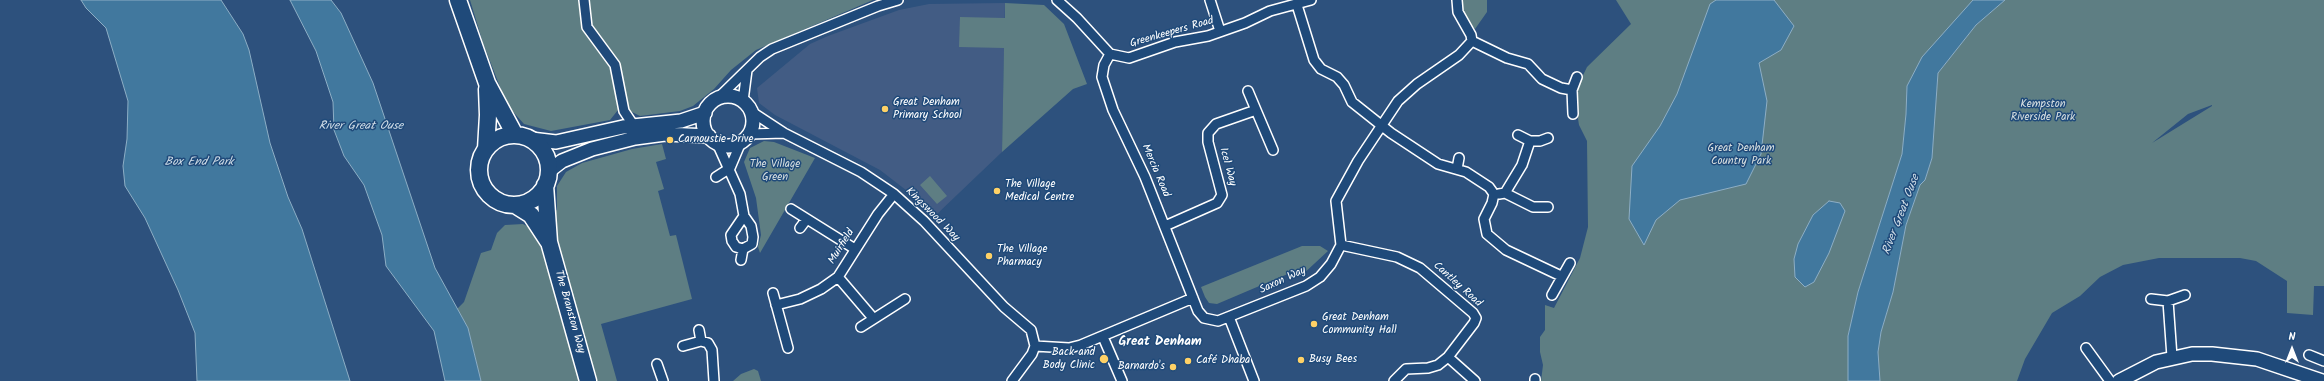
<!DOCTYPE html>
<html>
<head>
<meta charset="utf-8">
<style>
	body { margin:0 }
	#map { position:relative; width:2324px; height:381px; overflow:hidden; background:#2d517d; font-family:Kalam,sans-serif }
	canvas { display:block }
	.north { position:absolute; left:2272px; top:329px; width:40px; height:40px; -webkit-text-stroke:3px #1f4a7a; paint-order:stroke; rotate:0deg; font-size:11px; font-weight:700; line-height:16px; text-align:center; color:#fff }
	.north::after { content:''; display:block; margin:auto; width:14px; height:18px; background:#fff; clip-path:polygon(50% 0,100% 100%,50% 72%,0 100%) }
</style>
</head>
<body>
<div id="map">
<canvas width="2324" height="381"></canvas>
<div class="north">N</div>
</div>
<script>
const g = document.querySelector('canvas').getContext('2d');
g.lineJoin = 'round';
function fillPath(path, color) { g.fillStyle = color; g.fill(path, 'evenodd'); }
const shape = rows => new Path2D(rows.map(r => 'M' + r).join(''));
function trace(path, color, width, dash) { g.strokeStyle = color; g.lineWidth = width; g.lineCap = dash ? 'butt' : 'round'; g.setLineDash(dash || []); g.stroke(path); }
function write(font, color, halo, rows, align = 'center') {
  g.font = font + ' Kalam,sans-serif'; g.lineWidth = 3; g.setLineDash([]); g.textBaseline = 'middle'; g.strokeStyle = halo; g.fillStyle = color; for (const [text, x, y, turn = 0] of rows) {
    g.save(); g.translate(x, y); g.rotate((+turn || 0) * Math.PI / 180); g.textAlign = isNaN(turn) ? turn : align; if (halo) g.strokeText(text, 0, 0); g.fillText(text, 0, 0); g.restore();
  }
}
const built = shape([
	[1005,3,1002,152,937,214,880,170,775,115,759,103,757,88,810,44,828,36,899,10,929,4]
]);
const green = shape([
	[470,0,873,0,756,50,731,70,714,89,693,106,680,111,640,116,628,110,618,110,610,120,551,131,524,124,507,105,483,43],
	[1461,0,1487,0,1487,12,1475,29,1465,17],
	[1616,0,1973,0,1907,86,1906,114,1902,154,1858,292,1848,336,1848,381,1541,381,1543,365,1540,352,1540,337,1545,330,1545,305,1554,308,1580,258,1588,227,1587,141,1579,125,1576,106,1578,86,1587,67,1631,24],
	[2005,0,2324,0,2324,286,2314,286,2313,315,2287,313,2287,281,2256,261,2240,258,2159,258,2123,265,2100,277,2080,296,2052,313,2025,359,2017,381,1880,381,1878,352,1881,332,1893,292,1906,225,1920,185,1925,180,1932,158,1938,73,1976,25],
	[2212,105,2212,106,2152,143,2188,114],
	[1005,3,1044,5,1064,24,1087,84,1073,89,1002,152,1004,48,959,47,960,17,1005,18],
	[764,141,774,142,815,158,760,253,758,247,761,235,756,198,744,162,750,148],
	[662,144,666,159,656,162,664,189,658,191,670,236,676,235,692,299,601,324,617,381,597,381,555,234,552,212,557,210,557,186,566,172,582,163,632,149],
	[930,176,947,196,937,204,920,185],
	[523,224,538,232,582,381,481,381,468,328,457,309,464,302,481,253,491,250,497,233,505,225],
	[1302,246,1320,246,1328,251,1301,276,1297,270,1217,304,1209,303,1205,297,1201,287],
	[754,369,758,371,761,381,733,381,741,374]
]);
const water = shape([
	[81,0,221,0,243,34,249,50,270,143,288,197,302,229,350,381,197,381,195,333,178,290,145,218,125,186,123,166,127,139,128,101,106,28,86,8,81,0],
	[290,0,331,0,341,13,373,83,435,268,468,328,481,381,445,381,434,331,386,266,382,235,364,185,344,156,334,130,333,102,316,51,290,0],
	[1716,0,1774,0,1794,26,1781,50,1759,63,1767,101,1761,154,1746,184,1680,200,1656,220,1644,245,1629,219,1632,166,1660,126,1677,94,1710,4,1716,0],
	[1973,0,2005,0,1976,25,1938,73,1932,158,1925,180,1920,185,1906,225,1893,292,1881,332,1878,352,1880,381,1848,381,1848,336,1858,292,1902,154,1906,114,1907,86,1922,57,1973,0],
	[1829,201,1840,203,1845,211,1829,253,1814,282,1805,287,1795,277,1794,259,1798,244,1813,215,1829,201]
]);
const street = shape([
	[584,0,587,27,615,65,624,111,634,126],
	[1057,0,1077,18,1110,54,1129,58,1175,42,1208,36,1245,23,1270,11,1311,0],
	[1210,0,1220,31],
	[1297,5,1314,60,1321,69,1337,77,1344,85,1352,102,1391,133,1438,164,1466,172,1489,187,1494,194,1492,203,1484,219,1487,234,1506,250,1561,276],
	[1472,41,1507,58,1528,64,1542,79,1561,88,1572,90],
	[1110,54,1104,65,1102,77,1113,110,1145,177,1198,311,1204,318,1218,321,1306,286,1320,277,1331,264,1341,245,1336,201,1358,161,1398,101,1417,84,1459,55,1472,41,1471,35,1458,12,1457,0],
	[1248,91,1256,110],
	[718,98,760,57,772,49,878,6,898,0],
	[743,101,747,70],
	[752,112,784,133,861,172,894,194,924,221,1004,307,1031,330,1035,346,1032,354,1012,381],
	[1573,114,1572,90,1577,77],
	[750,134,784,133],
	[1518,135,1530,141,1540,141,1548,138],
	[717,143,740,194,744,216,751,226,753,237,752,244,743,249,736,247,732,241,731,235,744,216],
	[1457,169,1459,158],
	[716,177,730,168,741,142],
	[1505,193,1522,165,1530,141],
	[1499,194,1505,193,1533,207,1548,207],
	[791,209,855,249],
	[1165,226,1217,203,1222,195,1208,142,1208,133,1216,124,1256,110,1273,150],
	[800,228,806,220],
	[1341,245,1397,257,1420,268,1473,313,1476,318,1474,323,1448,357,1438,365,1428,368,1406,369,1394,381],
	[741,260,743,249],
	[838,277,873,318],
	[773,293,788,348],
	[1552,295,1570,263],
	[2151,299,2168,301,2185,295],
	[2168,301,2172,357],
	[776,305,800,299,821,289,838,277,878,214,894,194],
	[1229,317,1254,381],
	[861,327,905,299],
	[699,330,701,341],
	[1103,337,1122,381],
	[683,346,701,341,708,343,712,350,714,381],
	[1035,346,1069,348,1081,345,1193,298],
	[2086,348,2110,381],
	[2309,355,2324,361],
	[1448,357,1475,381],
	[657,364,663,381],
	[1535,381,1535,379]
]);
const secondary = shape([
	'703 121a25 25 0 1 1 50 0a25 25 0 1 1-50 0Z',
	[531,139,556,142,623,127,681,121,705,113],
	[549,171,562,161,592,149,635,138,665,134,709,136],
	[2119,381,2156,362,2192,354,2212,354,2257,359,2322,381]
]);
const highway = shape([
	[458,0,487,83,515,135],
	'479 170a35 35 0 1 1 70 0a35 35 0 1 1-70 0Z',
	[486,149,488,115,487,89],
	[545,185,549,242,588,381],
	[515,205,531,215,548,241]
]);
const markers = [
	[885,109,4,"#ffd166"],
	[670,140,4,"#ffd166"],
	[997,191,4,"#ffd166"],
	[989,256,4,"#ffd166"],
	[1314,324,4,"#ffd166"],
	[1104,359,5,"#ffd166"],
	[1301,360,4,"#ffd166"],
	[1188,361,4,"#ffd166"],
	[1173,367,4,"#ffd166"]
];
const streetNames = [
	["Greenkeepers Road",1172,33,-16],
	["Icel Way",1227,167,75],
	["Mercia Road",1155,171,67],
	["Kingswood Way",932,215,45],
	["Muirfield",842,247,-58],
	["Saxon Way",1283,281,-25],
	["Cantley Road",1457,285,42],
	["The Branston Way",569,312,74]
];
const poiNames = [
	["Great Denham",893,103],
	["Primary School",893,116],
	["Carnoustie Drive",678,140],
	["The Village",1005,185],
	["Medical Centre",1005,198],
	["The Village",997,250],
	["Pharmacy",997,263],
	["Great Denham",1322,318],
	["Community Hall",1322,331],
	["Back and",1095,353,"right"],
	["Body Clinic",1095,366,"right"],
	["Busy Bees",1309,360],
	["Café Dhaba",1196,361],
	["Barnardo's",1165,367,"right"]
];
const parkNames = [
	["Kempston",2043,105],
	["Riverside Park",2043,118],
	["Great Denham",1741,149],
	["Country Park",1741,162],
	["The Village",775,165],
	["Green",775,178]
];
const waterNames = [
	["River Great Ouse",361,127],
	["Box End Park",199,163],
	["River Great Ouse",1902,215,-69]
];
const quarterNames = [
	["Great Denham",1160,343]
];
fillPath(built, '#425c84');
fillPath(green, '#5e7e83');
fillPath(water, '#41789e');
trace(water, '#8daec5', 1);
trace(street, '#fff', 12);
trace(secondary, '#fff', 16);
trace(highway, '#fff', 19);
trace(street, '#1f4a7a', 9);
trace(secondary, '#1f4a7a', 13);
trace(highway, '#1f4a7a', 16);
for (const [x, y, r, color] of markers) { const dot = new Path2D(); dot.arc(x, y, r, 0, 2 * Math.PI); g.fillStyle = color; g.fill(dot); trace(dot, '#1f4a7a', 1.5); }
write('11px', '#fff', '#1f4a7a', streetNames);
write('11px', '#fff', '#1f4a7a', poiNames, 'left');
write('11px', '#d7dfe0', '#1f4a7a', parkNames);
write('italic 12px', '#d0dde7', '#1f4a7a', waterNames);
write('bold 13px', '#fff', '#1f4a7a', quarterNames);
</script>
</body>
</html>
